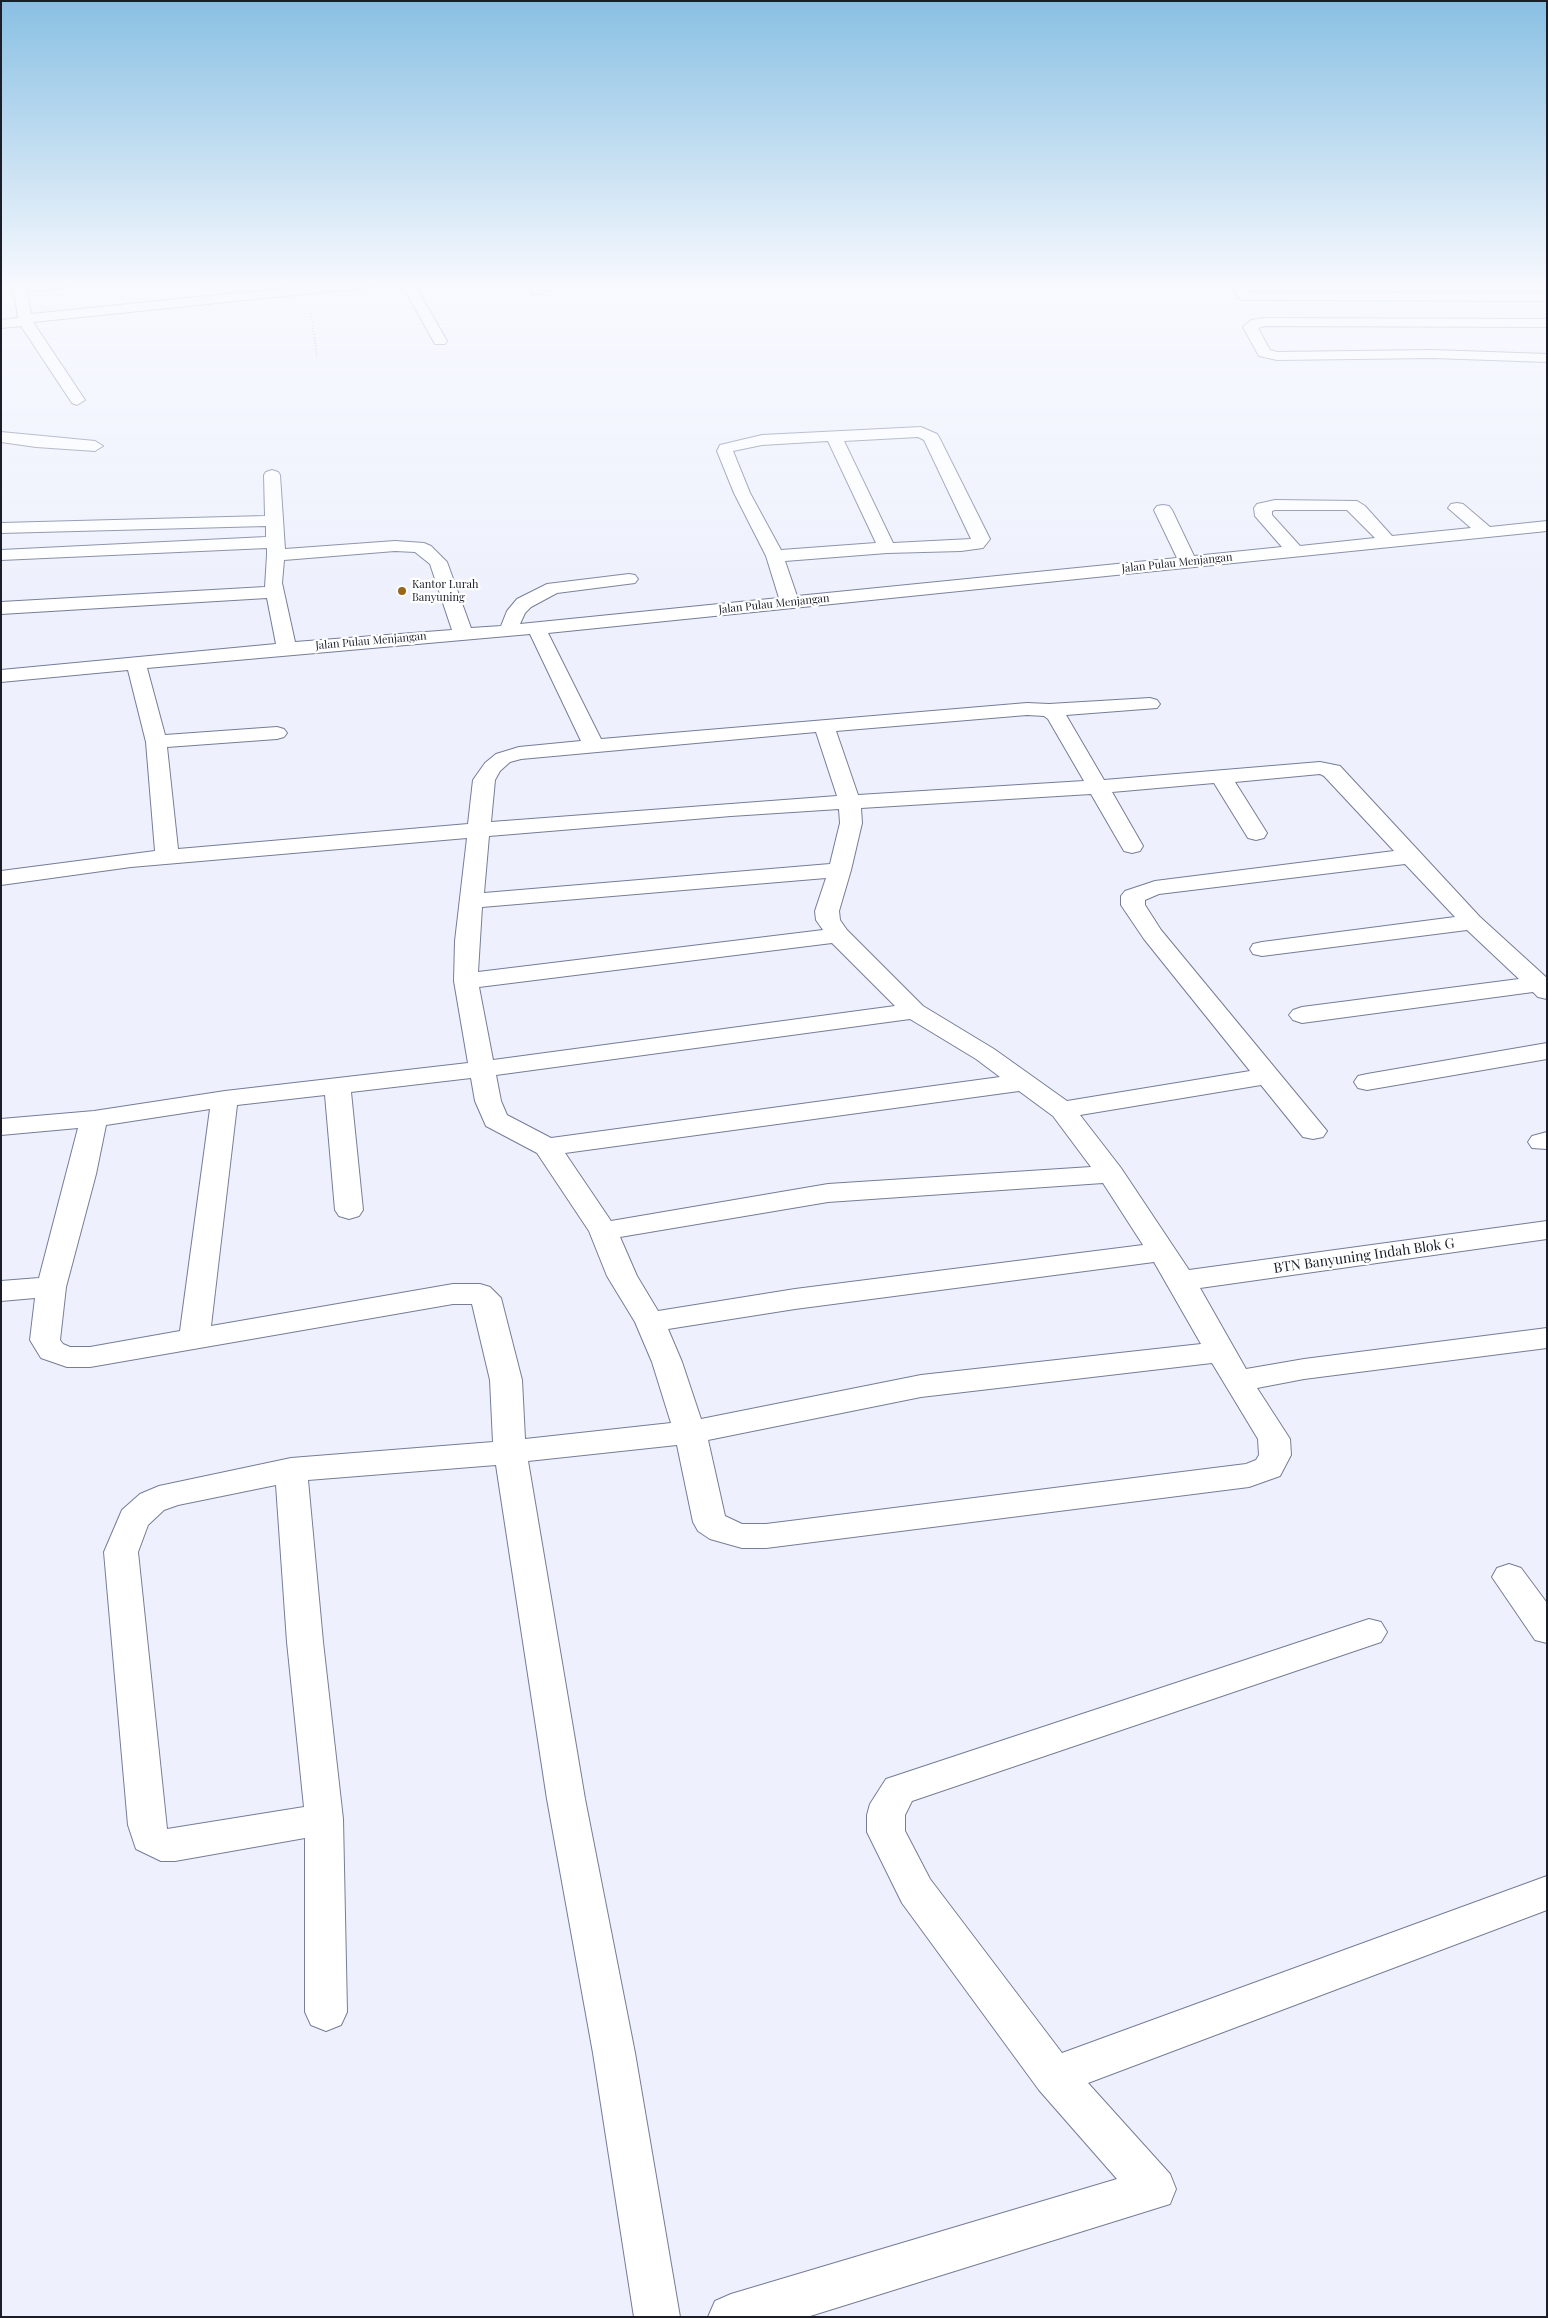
<!DOCTYPE html>
<html>
<head>
<meta charset="utf-8">
<style>
	body { margin:0 }
	#map { position:relative; width:1548px; height:2318px; overflow:hidden; background:#eef1fd; font-family:"Playfair Display",serif }
	canvas { display:block }
	.frame { position:absolute; inset:0; border:2px solid #1b1e28; pointer-events:none }
</style>
</head>
<body>
<div id="map">
<canvas width="1548" height="2318"></canvas>
<div class="frame"></div>
</div>
<script>
const g = document.querySelector('canvas').getContext('2d');
g.lineJoin = 'round';
const shape = rows => new Path2D(rows.map(r => 'M' + r).join(''));
function trace(path, color, width, dash) { g.strokeStyle = color; g.lineWidth = width; g.lineCap = dash ? 'butt' : 'round'; g.setLineDash(dash || []); g.stroke(path); }
function fillPath(path, color) { g.fillStyle = color; g.fill(path, 'evenodd'); }
function write(font, color, halo, rows, align = 'center') {
  g.font = font + ' "Playfair Display",serif'; g.lineWidth = 4.5; g.setLineDash([]); g.textBaseline = 'middle'; g.strokeStyle = halo; g.fillStyle = color; for (const [text, x, y, turn = 0] of rows) {
    g.save(); g.translate(x, y); g.rotate((+turn || 0) * Math.PI / 180); g.textAlign = isNaN(turn) ? turn : align; if (halo) g.strokeText(text, 0, 0); g.fillText(text, 0, 0); g.restore();
  }
}
const path = shape([
	[311,313,317,358]
]);
const minor = shape([
	[10,283,76,283,69,287,27,291,31,314,335,283,379,283,372,287,33,322,85,400,77,405,72,403,21,326,1,328,1,320,18,318,15,297,10,283],
	[395,283,410,283,416,287,447,341,445,344,435,344,406,292,395,283],
	[529,283,543,283,544,291,542,294,532,294,529,283],
	[1230,283,1244,283,1249,292,1547,293,1547,301,1244,300,1239,299,1230,283],
	[1265,318,1547,319,1547,327,1265,326,1258,328,1270,350,1277,352,1433,350,1547,354,1547,362,1433,358,1277,360,1259,356,1243,327,1251,320,1265,318],
	[921,427,937,434,939,437,990,539,987,543,983,548,961,551,887,553,785,561,797,596,1177,558,1154,510,1157,506,1163,505,1169,506,1172,510,1194,556,1282,547,1255,516,1254,508,1257,504,1275,500,1357,501,1365,506,1392,536,1471,528,1448,508,1451,504,1457,503,1463,504,1490,527,1547,521,1547,531,548,633,601,739,1027,703,1049,704,1150,698,1157,700,1160,704,1157,708,1066,715,1104,780,1320,762,1340,766,1480,917,1547,978,1547,999,1538,997,1533,992,1302,1023,1293,1020,1289,1015,1293,1010,1302,1007,1519,979,1467,930,1262,956,1253,954,1250,949,1253,944,1262,942,1455,917,1405,864,1159,894,1145,900,1145,905,1161,930,1327,1131,1323,1137,1313,1139,1303,1137,1261,1085,1080,1115,1121,1168,1189,1270,1547,1221,1547,1239,1200,1288,1246,1369,1304,1359,1547,1328,1547,1348,1304,1379,1257,1388,1290,1439,1291,1455,1280,1476,1249,1487,766,1548,742,1548,710,1539,698,1531,693,1522,677,1445,528,1461,585,1799,635,2053,680,2317,634,2317,593,2053,547,1799,496,1465,308,1480,323,1642,343,1819,347,2012,341,2025,326,2031,311,2025,305,2012,305,1838,175,1861,161,1861,136,1849,128,1825,104,1552,122,1510,140,1494,159,1486,291,1458,493,1442,490,1380,472,1304,453,1304,90,1367,67,1367,41,1358,30,1340,35,1298,1,1301,1,1281,39,1278,78,1128,1,1135,1,1119,94,1111,225,1091,468,1063,454,981,455,941,467,838,131,867,1,885,1,871,155,851,146,742,128,670,1,682,1,670,276,644,267,598,1,614,1,602,265,587,267,555,267,548,1,560,1,550,266,537,266,526,1,533,1,523,265,516,264,475,266,472,272,470,278,472,280,475,285,549,395,541,424,543,431,546,447,562,471,628,501,626,507,611,517,599,547,584,629,574,635,575,638,579,635,583,557,593,531,607,525,613,520,624,779,598,766,556,734,493,717,451,720,445,762,435,921,427],
	[918,437,924,440,971,539,893,543,844,441,918,437],
	[828,441,876,543,781,550,750,493,733,451,762,445,828,441],
	[1275,510,1347,510,1375,538,1300,546,1272,515,1272,511,1275,510],
	[395,551,415,552,430,564,452,630,295,642,282,583,284,560,395,551],
	[530,634,581,741,519,747,496,754,485,763,473,780,468,824,178,849,167,747,277,739,284,737,287,733,284,729,277,727,165,735,147,668,530,634],
	[1027,715,1044,716,1048,719,1084,781,858,795,836,731,1027,715],
	[816,732,837,796,491,822,495,780,500,771,510,762,521,759,816,732],
	[1320,774,1324,776,1394,851,1155,881,1125,891,1121,896,1121,905,1144,939,1250,1071,1067,1101,994,1049,923,1006,847,930,840,920,839,911,851,870,862,823,861,808,1091,794,1124,851,1132,853,1140,851,1143,846,1112,792,1214,783,1248,838,1256,840,1264,838,1267,833,1235,782,1320,774],
	[839,809,840,823,830,864,484,893,489,836,731,816,839,809],
	[826,878,815,911,816,920,823,930,478,972,482,907,826,878],
	[832,943,895,1006,493,1060,479,987,832,943],
	[910,1019,976,1059,1000,1077,551,1138,507,1115,501,1101,496,1075,910,1019],
	[471,1078,475,1101,486,1126,537,1153,589,1231,607,1276,635,1322,652,1362,671,1423,525,1439,522,1380,501,1298,490,1287,480,1284,453,1284,211,1326,237,1105,325,1095,335,1210,339,1216,349,1219,359,1216,363,1210,351,1092,471,1078],
	[1019,1091,1053,1116,1091,1167,828,1184,611,1221,565,1153,1019,1091],
	[210,1109,180,1331,90,1347,70,1347,63,1344,60,1340,66,1287,96,1174,106,1125,210,1109],
	[1103,1183,1143,1245,795,1289,658,1311,637,1276,620,1237,828,1202,1103,1183],
	[1154,1262,1201,1344,921,1375,701,1419,682,1362,668,1329,795,1309,1154,1262],
	[1212,1363,1258,1439,1259,1455,1256,1460,1246,1464,766,1524,742,1524,725,1516,708,1440,921,1397,1212,1363],
	[276,1485,287,1642,304,1807,167,1829,138,1552,148,1525,164,1510,178,1505,276,1485],
	[1,432,95,441,103,446,95,451,36,447,1,442,1,432],
	[1547,1043,1547,1059,1367,1090,1358,1088,1354,1082,1358,1076,1367,1074,1547,1043],
	[1547,1132,1547,1149,1532,1148,1528,1142,1532,1136,1547,1132],
	[1509,1564,1521,1568,1547,1603,1547,1643,1535,1640,1492,1577,1497,1568,1509,1564],
	[1369,1619,1381,1622,1387,1632,1381,1642,912,1801,905,1815,905,1831,930,1879,1062,2053,1547,1876,1547,1910,1088,2083,1170,2174,1176,2189,1170,2204,807,2317,708,2317,715,2301,731,2294,1117,2179,1039,2090,902,1903,867,1832,867,1815,870,1804,886,1779,1369,1619]
]);
const markers = [
	[402,591,5,"#99661a"]
];
const farStreetnames = [
	["Jalan Pulau Menjangan",1177,563,-6],
	["Jalan Pulau Menjangan",774,604,-6],
	["Jalan Pulau Menjangan",371,641,-5]
];
const farPoinames = [
	["Kantor Lurah",412,585],
	["Banyuning",412,598]
];
const streetNames = [
	["BTN Banyuning Indah Blok G",1364,1256,-8]
];
trace(minor, '#757d97', 2);
trace(path, '#9fa2ad', 2, [1, 2]);
fillPath(minor, '#fff');
const sky = g.createLinearGradient(0, 0, 0, 607);
sky.addColorStop(0, '#89c0e3');
sky.addColorStop(0.47, '#f7f9fe');
sky.addColorStop(1, '#f7f9fe00');
g.fillStyle = sky;
g.fillRect(0, 0, 1548, 607);
for (const [x, y, r, color] of markers) { const dot = new Path2D(); dot.arc(x, y, r, 0, 2 * Math.PI); g.fillStyle = color; g.fill(dot); trace(dot, '#fff', 2); }
write('11px', '#1b1e28', '#fff', farStreetnames);
write('11px', '#1b1e28', '#fff', farPoinames, 'left');
write('14px', '#1b1e28', '#fff', streetNames);
</script>
</body>
</html>
